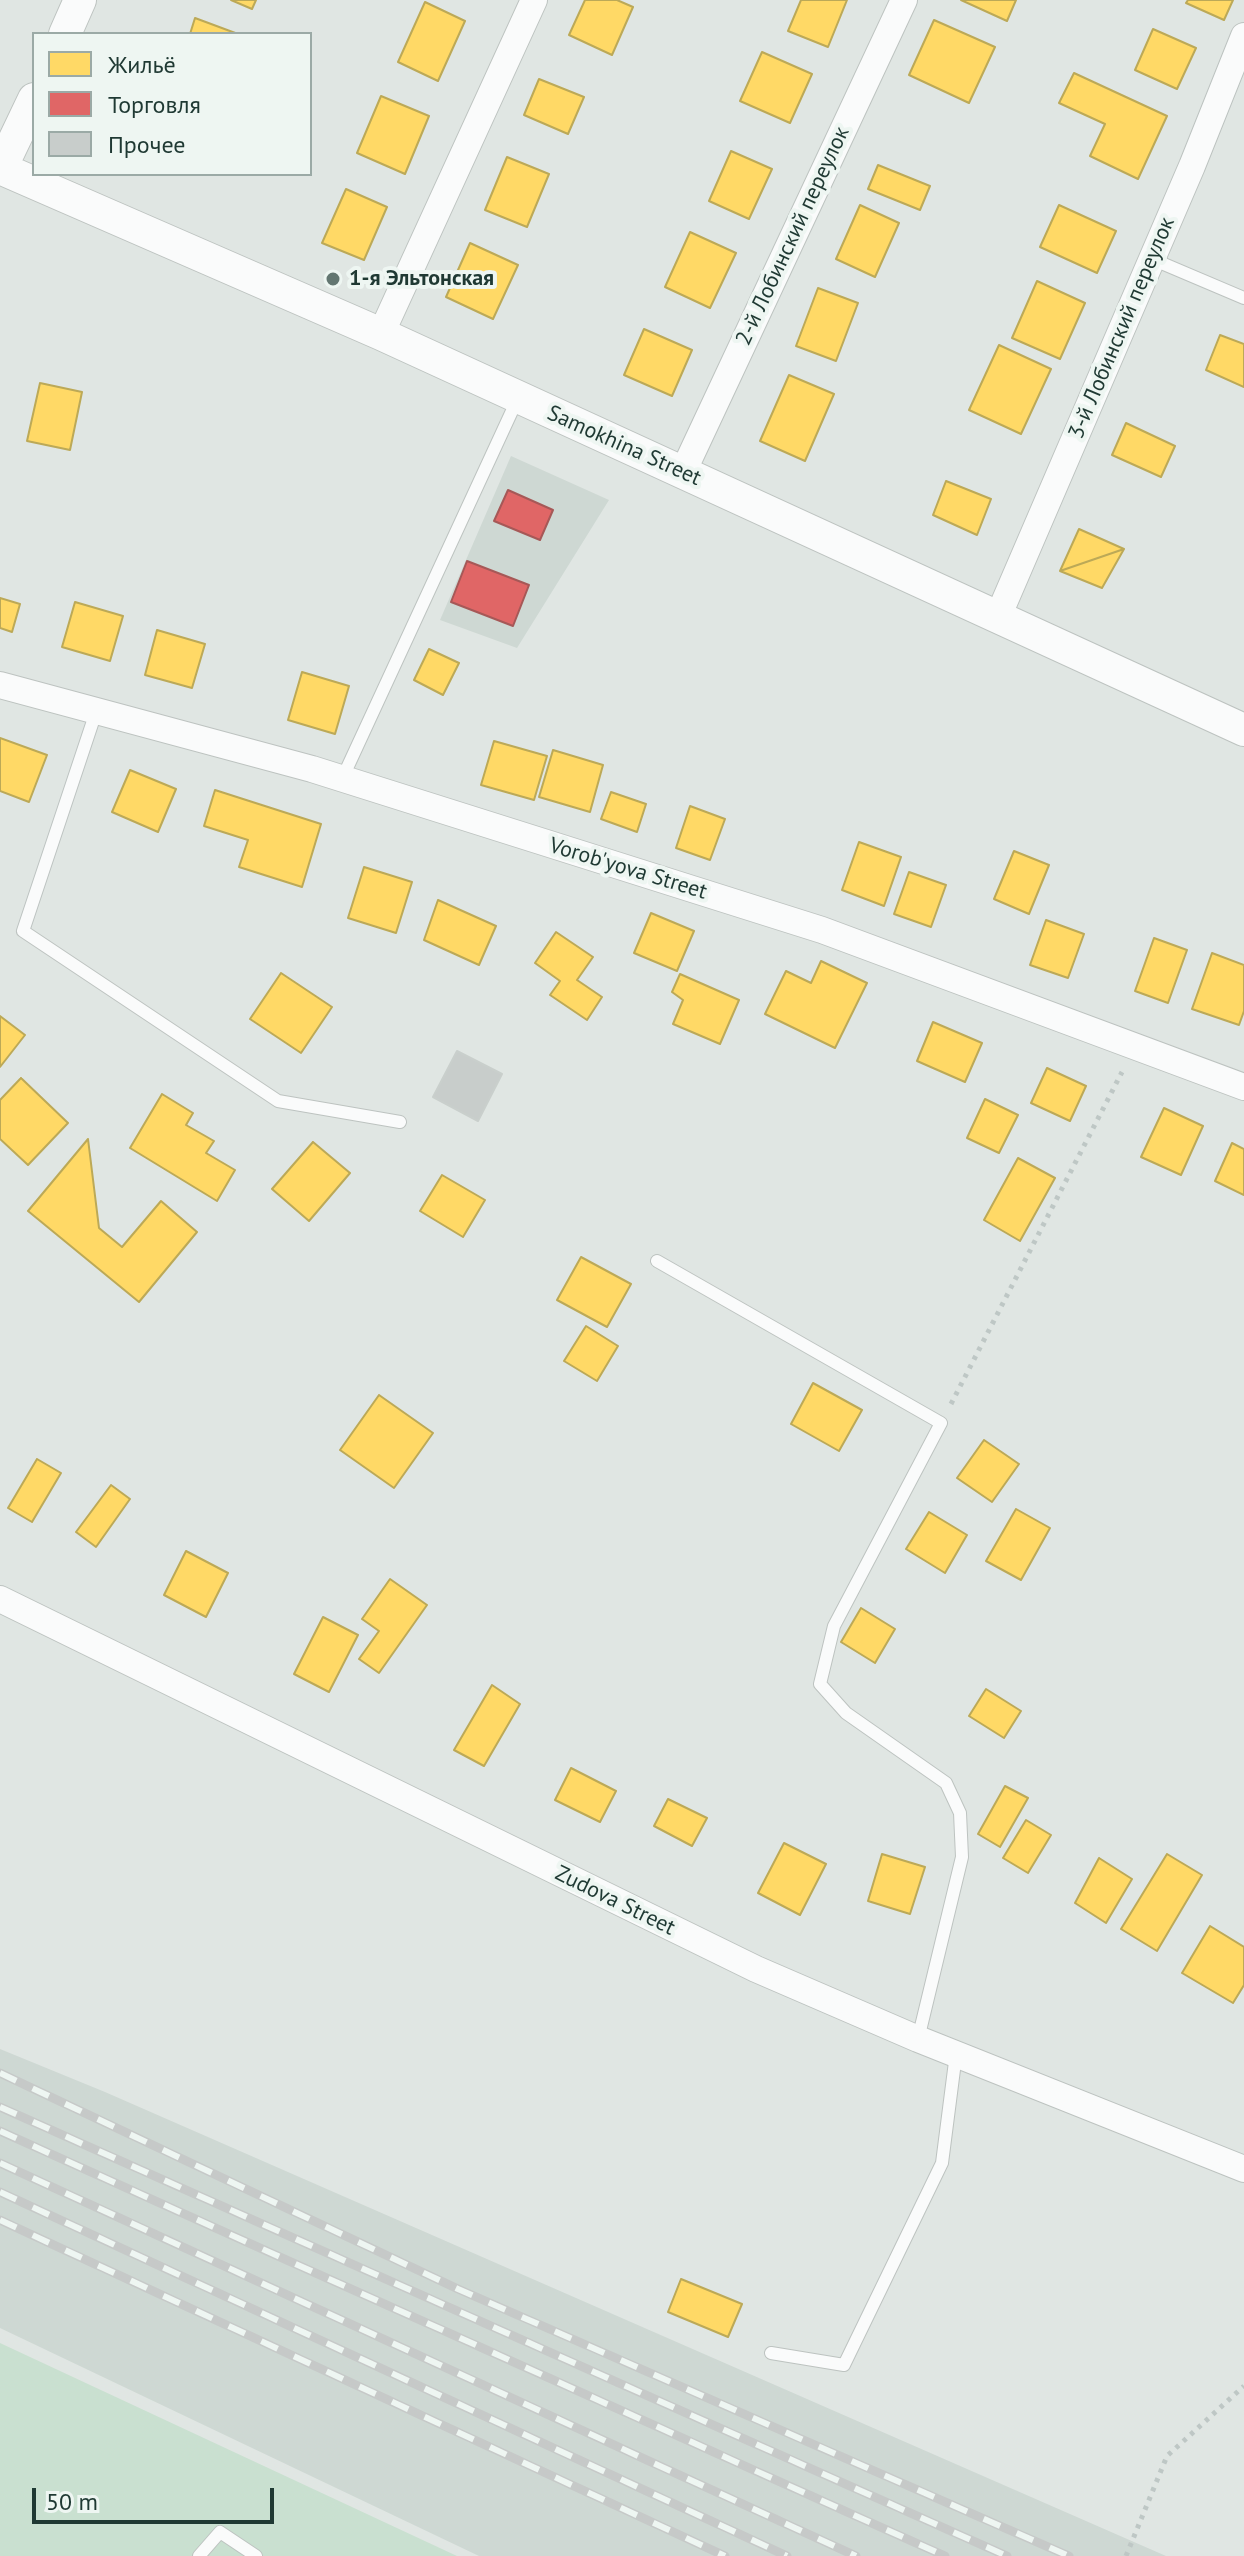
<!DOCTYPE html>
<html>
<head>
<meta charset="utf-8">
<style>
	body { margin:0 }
	#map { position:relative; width:1244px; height:2556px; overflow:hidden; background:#e0e6e3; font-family:"PT Sans",sans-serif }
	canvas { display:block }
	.legend { position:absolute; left:32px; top:32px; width:280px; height:144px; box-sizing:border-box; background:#eef6f2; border:2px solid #9baaa6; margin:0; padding:10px 14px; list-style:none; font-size:24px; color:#1f3933 }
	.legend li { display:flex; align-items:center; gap:16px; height:40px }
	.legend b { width:40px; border:2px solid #9baaa6 }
	.scale { position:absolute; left:32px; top:2488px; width:242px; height:36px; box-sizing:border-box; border:4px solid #1f3933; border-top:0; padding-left:10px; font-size:24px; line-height:28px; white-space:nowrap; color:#1f3933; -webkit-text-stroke:6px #eef6f2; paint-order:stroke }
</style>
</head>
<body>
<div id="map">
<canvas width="1244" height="2556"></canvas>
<ul class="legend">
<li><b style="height:22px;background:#ffd966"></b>Жильё</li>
<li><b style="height:22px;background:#e06666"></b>Торговля</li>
<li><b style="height:22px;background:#c8cdcb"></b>Прочее</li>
</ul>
<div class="scale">50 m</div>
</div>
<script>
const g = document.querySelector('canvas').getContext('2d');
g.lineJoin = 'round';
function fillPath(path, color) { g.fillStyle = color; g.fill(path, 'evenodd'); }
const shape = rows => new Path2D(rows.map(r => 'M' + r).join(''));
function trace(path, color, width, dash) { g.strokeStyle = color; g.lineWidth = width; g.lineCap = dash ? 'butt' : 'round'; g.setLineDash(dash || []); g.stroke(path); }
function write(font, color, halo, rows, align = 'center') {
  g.font = font + ' "PT Sans",sans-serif'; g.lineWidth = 8; g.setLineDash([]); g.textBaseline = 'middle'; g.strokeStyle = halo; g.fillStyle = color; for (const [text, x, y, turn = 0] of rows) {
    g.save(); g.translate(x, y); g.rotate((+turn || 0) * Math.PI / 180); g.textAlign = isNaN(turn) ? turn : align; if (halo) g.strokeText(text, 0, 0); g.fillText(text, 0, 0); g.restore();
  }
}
const built = shape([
	[511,456,609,500,517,648,440,620],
	[0,2049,105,2092,1166,2556,479,2556,0,2328]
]);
const green = shape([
	[0,2343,457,2556,0,2556]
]);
const homes = shape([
	[231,0,256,0,252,9,231,0],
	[585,0,617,0,633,7,612,55,569,35,585,0],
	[801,0,847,0,828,47,788,31,801,0],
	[961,0,1016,0,1007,21,961,0],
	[1188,0,1233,0,1224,20,1186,3,1188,0],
	[425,2,465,21,438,81,398,62,425,2],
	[195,18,238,34,190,34,195,18],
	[934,20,995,47,969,103,909,75,934,20],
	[1153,29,1196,48,1177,89,1135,70,1153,29],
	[762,52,812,74,790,123,740,101,762,52],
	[1074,73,1167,116,1138,179,1090,156,1105,124,1059,103,1074,73],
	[539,79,584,97,568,134,524,115,539,79],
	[381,96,429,116,405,174,357,153,381,96],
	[731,151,772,169,749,219,709,201,731,151],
	[507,157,549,174,527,227,485,210,507,157],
	[878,165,930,186,920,210,868,189,878,165],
	[346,189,387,207,364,260,322,243,346,189],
	[860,205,899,223,875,277,836,259,860,205],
	[1059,205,1116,231,1097,273,1040,247,1059,205],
	[690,232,736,253,710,308,665,287,690,232],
	[470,243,518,265,493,319,446,297,470,243],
	[1037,281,1085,303,1060,359,1012,338,1037,281],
	[818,288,858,303,836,361,796,346,818,288],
	[644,329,692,350,672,396,624,375,644,329],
	[1220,335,1244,344,1244,387,1206,370,1220,335],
	[999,345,1051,369,1021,434,969,410,999,345],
	[789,375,834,394,805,461,760,441,789,375],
	[40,383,82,392,70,450,27,441,40,383],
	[1126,423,1175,446,1161,477,1112,455,1126,423],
	[946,481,991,499,977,535,933,515,946,481],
	[1079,529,1124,549,1060,571,1079,529],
	[1124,549,1102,588,1060,571,1124,549],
	[0,598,20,604,12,632,0,628,0,598],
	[75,602,123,616,110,661,62,647,75,602],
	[157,630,205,644,192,688,145,675,157,630],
	[429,649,459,663,443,695,414,680,429,649],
	[302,672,349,686,335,734,288,720,302,672],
	[0,738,47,755,29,802,0,791,0,738],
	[494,741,547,756,534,800,481,785,494,741],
	[553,750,603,765,590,812,539,797,553,750],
	[130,770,176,789,158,832,112,812,130,770],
	[215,790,321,824,302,887,239,867,248,840,204,826,215,790],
	[611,792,646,804,637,832,601,819,611,792],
	[690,806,725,819,710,860,676,848,690,806],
	[859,842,901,857,884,906,842,890,859,842],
	[1014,851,1049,865,1029,914,994,899,1014,851],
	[364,867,412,882,396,933,348,918,364,867],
	[909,872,946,885,931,927,894,914,909,872],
	[438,900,496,926,479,965,424,940,438,900],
	[651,913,694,931,677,971,634,953,651,913],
	[1046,920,1084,934,1068,978,1030,965,1046,920],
	[556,932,593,957,577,980,602,997,587,1020,550,995,560,981,535,963,556,932],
	[1154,938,1187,950,1168,1003,1135,991,1154,938],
	[1212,953,1244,965,1244,1011,1239,1025,1192,1009,1212,953],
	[821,961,867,983,835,1048,765,1014,786,971,811,983,821,961],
	[281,973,332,1007,301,1053,250,1019,281,973],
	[680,974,739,1000,720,1044,673,1024,683,1000,672,992,680,974],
	[0,1016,25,1035,0,1067,0,1016],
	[933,1022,982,1043,965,1082,917,1061,933,1022],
	[1047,1068,1086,1086,1070,1121,1031,1103,1047,1068],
	[21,1078,68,1123,28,1165,0,1139,0,1100,21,1078],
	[162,1094,193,1113,186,1125,214,1141,206,1153,235,1170,217,1201,130,1148,162,1094],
	[985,1099,1018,1115,999,1153,967,1138,985,1099],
	[1164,1108,1203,1126,1181,1175,1141,1157,1164,1108],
	[88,1139,99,1228,122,1247,161,1201,197,1232,139,1302,28,1211,88,1139],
	[313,1142,350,1173,309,1221,272,1189,313,1142],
	[1232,1143,1244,1149,1244,1195,1215,1181,1232,1143],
	[1018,1158,1055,1178,1020,1241,984,1220,1018,1158],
	[442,1175,485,1200,463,1237,420,1211,442,1175],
	[581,1257,631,1284,607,1327,557,1300,581,1257],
	[586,1326,618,1346,597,1381,564,1361,586,1326],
	[813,1383,862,1410,839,1451,791,1424,813,1383],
	[379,1395,433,1433,394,1488,340,1450,379,1395],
	[984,1440,1019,1464,992,1502,957,1478,984,1440],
	[37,1459,61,1473,32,1522,8,1508,37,1459],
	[111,1485,130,1499,96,1547,76,1532,111,1485],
	[1016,1509,1050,1528,1021,1580,986,1561,1016,1509],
	[929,1512,967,1535,945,1573,906,1549,929,1512],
	[186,1551,228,1573,206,1617,164,1595,186,1551],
	[390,1579,427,1605,379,1673,359,1659,379,1631,362,1619,390,1579],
	[861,1608,895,1629,875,1663,841,1642,861,1608],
	[323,1617,358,1635,329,1692,294,1674,323,1617],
	[492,1685,520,1704,484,1766,454,1750,492,1685],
	[986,1689,1021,1711,1004,1738,969,1716,986,1689],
	[571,1768,616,1791,600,1822,555,1800,571,1768],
	[1005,1786,1028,1798,1000,1847,978,1834,1005,1786],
	[668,1799,707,1818,692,1846,654,1826,668,1799],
	[1026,1820,1051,1835,1028,1873,1003,1858,1026,1820],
	[784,1843,826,1864,800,1915,758,1893,784,1843],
	[882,1854,925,1867,910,1914,868,1901,882,1854],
	[1167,1854,1202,1875,1157,1951,1121,1929,1167,1854],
	[1099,1858,1132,1879,1106,1923,1075,1903,1099,1858],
	[1210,1926,1244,1947,1244,1985,1233,2003,1182,1973,1210,1926],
	[681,2279,742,2304,728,2337,668,2312,681,2279]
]);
const shops = shape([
	[508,490,553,510,540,540,494,521,508,490],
	[467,561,529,585,513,626,451,602,467,561]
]);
const building = shape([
	[457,1051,502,1074,478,1121,433,1097,457,1051]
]);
const path = shape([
	[951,1404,1122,1072],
	[1126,2556,1167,2456,1244,2386]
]);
const service = shape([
	[1152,259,1244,298],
	[96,712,23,931,278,1101,400,1122],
	[342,779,518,398],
	[657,1261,941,1423,834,1626,820,1684,846,1713,946,1783,960,1813,962,1857,918,2039],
	[771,2353,844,2365,942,2163,956,2054],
	[199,2556,220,2532,256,2556]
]);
const minor = shape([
	[381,334,534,0],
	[683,472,904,0],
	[997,619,1192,166,1244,36],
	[0,685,312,769,822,930,1244,1087],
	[0,1599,756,1969,918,2039,1244,2169]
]);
const tertiary = shape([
	[65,34,80,0],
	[0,168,381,334,1244,730],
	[1,168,34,99]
]);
const rail = shape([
	[0,2073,458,2289,1069,2556],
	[0,2107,1007,2556],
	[0,2131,945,2556],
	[0,2163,856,2556],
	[0,2192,787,2556],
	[0,2220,725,2556]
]);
const markers = [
	[333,279,8,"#637671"]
];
const streetNames = [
	["2-й Лобинский переулок",793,236,-65],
	["3-й Лобинский переулок",1122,328,-67],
	["Samokhina Street",624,446,24],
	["Vorob'yova Street",628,869,17],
	["Zudova Street",615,1901,26]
];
const poiNames = [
	["1-я Эльтонская",349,279]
];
fillPath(built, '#ced8d3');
fillPath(green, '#c9e0d0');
fillPath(homes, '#ffd966');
trace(homes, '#bca957', 2);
fillPath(shops, '#e06666');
trace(shops, '#a65857', 2);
fillPath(building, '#c8cdcb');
trace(building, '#c9cfcc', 2);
trace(service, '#bdc3c0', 14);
trace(minor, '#bdc3c0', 28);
trace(tertiary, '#bdc3c0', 34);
trace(path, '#bec7c5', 5, [4, 6]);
trace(service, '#fafbfb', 12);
trace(minor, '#fafbfb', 26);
trace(tertiary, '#fafbfb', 32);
trace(rail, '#c6c9c8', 9);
trace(rail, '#eef6f2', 6, [18]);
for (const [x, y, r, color] of markers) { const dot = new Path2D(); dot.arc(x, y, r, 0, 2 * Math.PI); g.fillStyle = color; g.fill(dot); trace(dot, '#eef6f2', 3); }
write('22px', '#1f3933', '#eef6f2', streetNames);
write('bold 22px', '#1f3933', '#eef6f2', poiNames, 'left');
</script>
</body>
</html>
